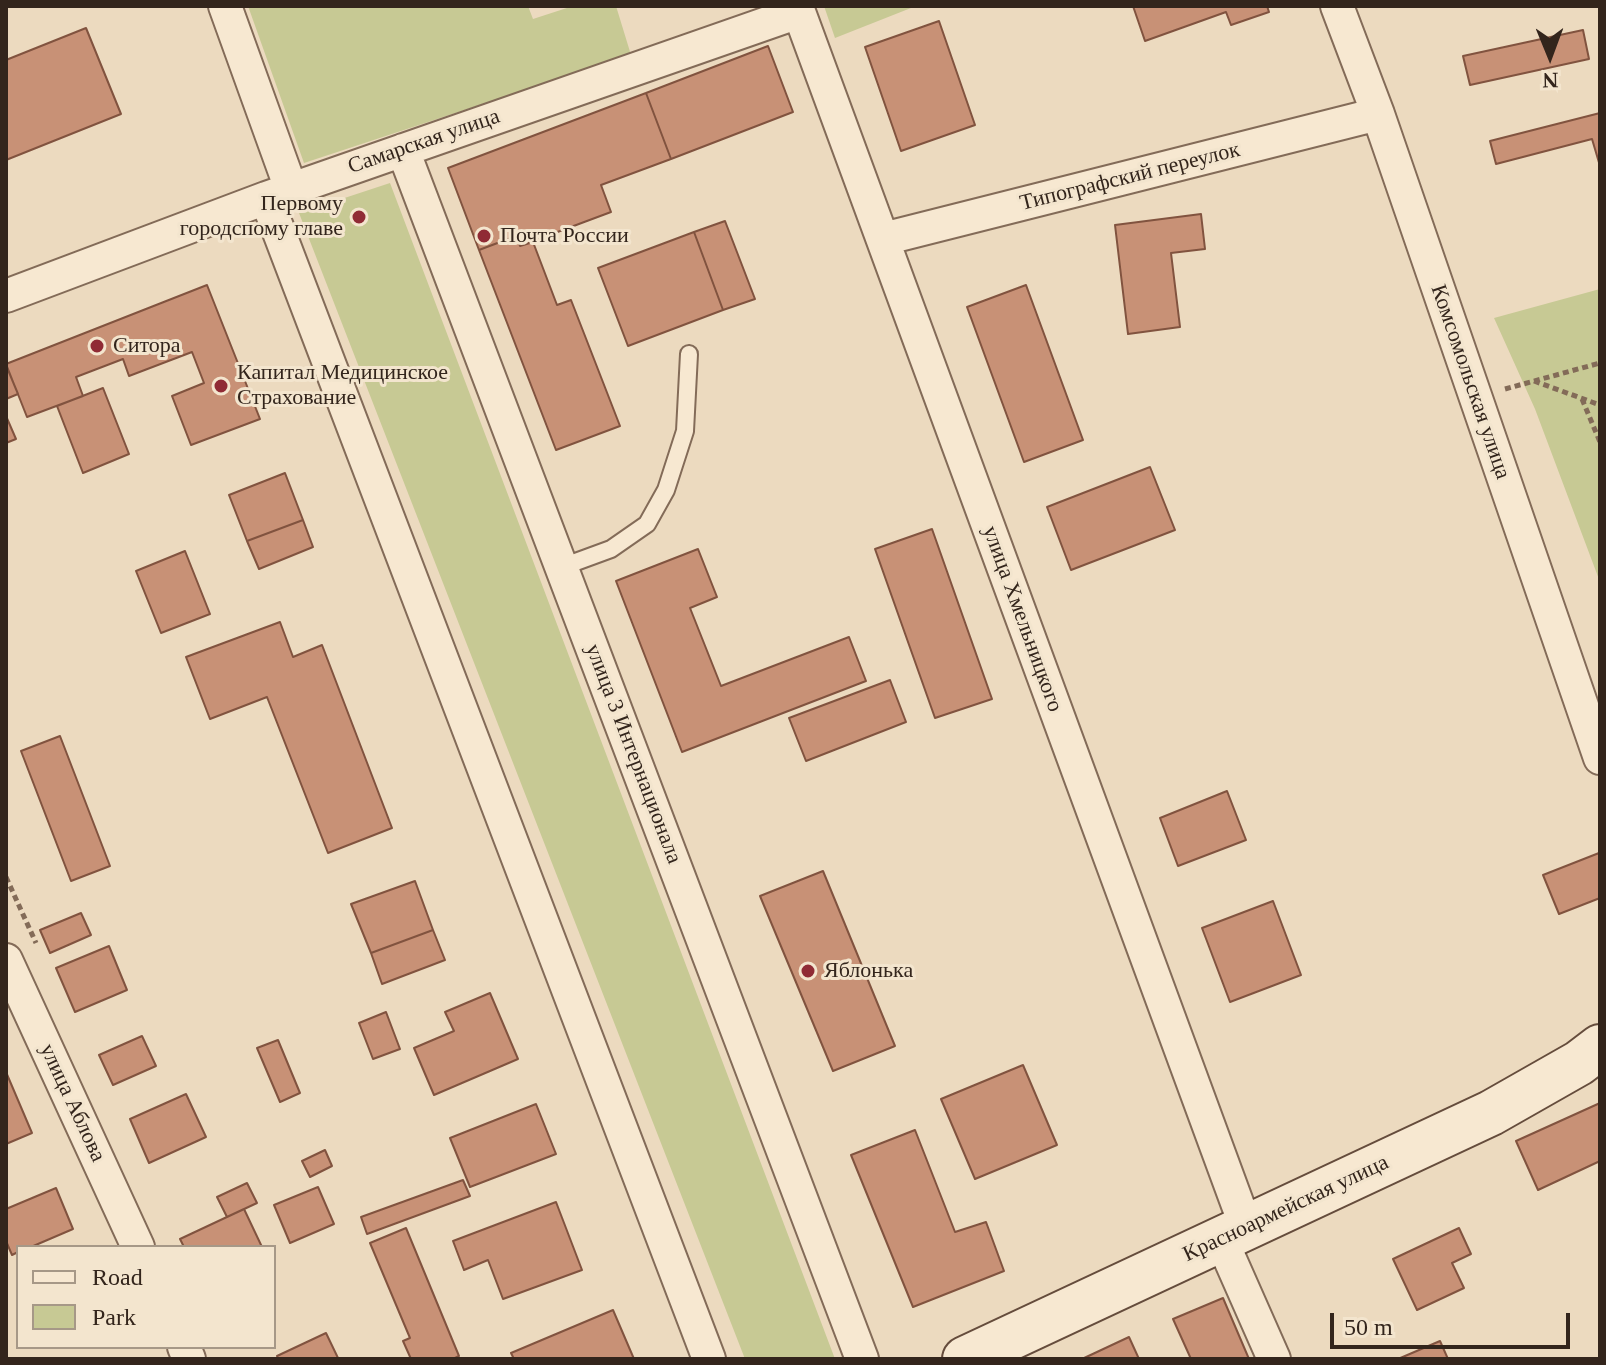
<!DOCTYPE html>
<html>
<head>
<meta charset="utf-8">
<style>
	body { margin:0 }
	#map { position:relative; width:1606px; height:1365px; overflow:hidden; background:#ecdabf; font-family:"Times New Roman",serif }
	canvas { display:block }
	.frame { position:absolute; inset:0; border:8px solid #33251c; pointer-events:none }
	.legend { position:absolute; left:16px; top:1245px; width:260px; height:104px; box-sizing:border-box; background:#f3e5ce; border:2px solid #a69887; margin:0; padding:10px 14px; list-style:none; font-size:24px; color:#33251c }
	.legend li { display:flex; align-items:center; gap:16px; height:40px }
	.legend b { width:40px; border:2px solid #a69887 }
	.north { position:absolute; left:1510px; top:16px; width:80px; height:80px; -webkit-text-stroke:6px #f3e5ce; paint-order:stroke; rotate:179deg; font-size:22px; font-weight:700; line-height:32px; text-align:center; color:#33251c }
	.north::after { content:''; display:block; margin:auto; width:28px; height:36px; background:#33251c; clip-path:polygon(50% 0,100% 100%,50% 72%,0 100%) }
	.scale { position:absolute; left:1330px; top:1313px; width:240px; height:36px; box-sizing:border-box; border:4px solid #33251c; border-top:0; padding-left:10px; font-size:24px; line-height:28px; white-space:nowrap; color:#33251c; -webkit-text-stroke:6px #f3e5ce; paint-order:stroke }
</style>
</head>
<body>
<div id="map">
<canvas width="1606" height="1365"></canvas>
<div class="frame"></div>
<ul class="legend">
<li><b style="height:10px;background:#f7e8d1"></b>Road</li>
<li><b style="height:22px;background:#c7c994"></b>Park</li>
</ul>
<div class="north">N</div>
<div class="scale">50 m</div>
</div>
<script>
const g = document.querySelector('canvas').getContext('2d');
g.lineJoin = 'round';
function fillPath(path, color) { g.fillStyle = color; g.fill(path, 'evenodd'); }
const shape = rows => new Path2D(rows.map(r => 'M' + r).join(''));
function trace(path, color, width, dash) { g.strokeStyle = color; g.lineWidth = width; g.lineCap = dash ? 'butt' : 'round'; g.setLineDash(dash || []); g.stroke(path); }
function write(font, color, halo, rows, align = 'center') {
  g.font = font + ' "Times New Roman",serif'; g.lineWidth = 6; g.setLineDash([]); g.textBaseline = 'middle'; g.strokeStyle = halo; g.fillStyle = color; for (const [text, x, y, turn = 0] of rows) {
    g.save(); g.translate(x, y); g.rotate((+turn || 0) * Math.PI / 180); g.textAlign = isNaN(turn) ? turn : align; if (halo) g.strokeText(text, 0, 0); g.fillText(text, 0, 0); g.restore();
  }
}
const green = shape([
	[248,6,528,6,533,19,573,6,616,6,631,55,304,163],
	[824,6,916,6,835,38],
	[390,183,835,1359,745,1359,299,213],
	[1600,289,1600,582,1535,409,1494,318]
]);
const building = shape([
	[1133,6,1267,6,1269,12,1231,25,1226,12,1145,41,1133,6],
	[939,21,975,125,901,151,865,47,939,21],
	[86,28,121,114,6,160,6,60,86,28],
	[1583,30,1589,59,1470,85,1463,56,1583,30],
	[768,46,793,112,671,159,646,93,768,46],
	[646,93,671,159,601,185,611,212,520,246,516,236,479,250,448,168,646,93],
	[1600,113,1600,166,1592,139,1496,164,1490,141,1600,113],
	[1201,214,1205,249,1171,253,1180,327,1128,334,1115,225,1201,214],
	[725,221,755,299,723,310,694,232,725,221],
	[694,232,723,310,628,346,598,268,694,232],
	[516,236,520,246,533,242,557,305,571,300,620,426,556,450,479,250,516,236],
	[207,285,260,419,191,445,172,396,204,383,192,352,129,376,123,359,76,377,83,396,27,417,6,364,207,285],
	[1026,285,1083,440,1024,462,967,307,1026,285],
	[6,365,18,394,6,399,6,365],
	[103,388,129,454,83,473,57,406,103,388],
	[6,416,16,439,6,443,6,416],
	[1150,467,1175,530,1071,570,1047,507,1150,467],
	[285,473,303,520,247,541,229,495,285,473],
	[303,520,313,547,259,569,247,541,303,520],
	[932,529,992,699,935,718,875,549,932,529],
	[698,549,717,597,690,608,721,686,849,637,866,681,682,752,616,581,698,549],
	[185,551,210,614,161,633,136,571,185,551],
	[280,622,293,657,322,645,392,828,328,853,267,697,210,719,186,657,280,622],
	[890,680,906,722,806,761,789,718,890,680],
	[60,736,110,866,71,881,21,751,60,736],
	[1227,791,1246,840,1178,866,1160,818,1227,791],
	[1599,853,1600,898,1559,914,1543,875,1599,853],
	[823,871,895,1046,833,1071,760,896,823,871],
	[415,881,433,930,371,953,351,904,415,881],
	[1273,901,1301,975,1230,1002,1202,928,1273,901],
	[81,913,91,935,50,953,40,930,81,913],
	[433,930,445,960,382,984,371,953,433,930],
	[109,946,127,990,75,1012,56,968,109,946],
	[490,993,518,1059,434,1095,414,1048,454,1031,445,1012,490,993],
	[386,1012,400,1049,373,1059,359,1023,386,1012],
	[142,1036,156,1066,113,1085,99,1055,142,1036],
	[278,1040,300,1093,280,1102,257,1048,278,1040],
	[1023,1065,1057,1145,975,1179,941,1099,1023,1065],
	[6,1072,32,1133,6,1144,6,1072],
	[186,1094,206,1137,149,1163,130,1119,186,1094],
	[1600,1103,1600,1161,1538,1190,1516,1141,1600,1103],
	[536,1104,556,1154,470,1187,450,1138,536,1104],
	[915,1130,955,1232,986,1222,1004,1271,913,1307,851,1155,915,1130],
	[325,1150,332,1166,310,1177,302,1161,325,1150],
	[463,1180,470,1196,367,1234,361,1217,463,1180],
	[247,1183,257,1203,227,1217,217,1197,247,1183],
	[318,1187,334,1224,290,1243,274,1205,318,1187],
	[56,1188,73,1229,31,1247,18,1247,18,1252,12,1255,6,1241,6,1209,56,1188],
	[556,1202,582,1270,503,1299,488,1260,464,1270,453,1241,556,1202],
	[244,1209,262,1247,184,1247,180,1239,244,1209],
	[406,1228,459,1356,453,1359,411,1359,403,1341,410,1338,370,1243,406,1228],
	[1459,1228,1471,1254,1452,1263,1464,1288,1417,1310,1393,1259,1459,1228],
	[1223,1298,1249,1359,1191,1359,1173,1319,1223,1298],
	[613,1310,634,1359,514,1359,511,1353,613,1310],
	[326,1333,338,1358,278,1359,277,1356,326,1333],
	[1129,1337,1139,1359,1082,1359,1129,1337],
	[1440,1341,1448,1359,1398,1359,1440,1341]
]);
const path = shape([
	[1534,381,1600,405],
	[1505,389,1600,363],
	[1582,399,1600,442],
	[6,877,36,943]
]);
const lane = shape([
	[562,567,611,549,647,524,666,490,685,431,689,354]
]);
const street = shape([
	[225,6,291,189],
	[1337,6,1378,114,1600,758],
	[403,150,862,1359],
	[266,198,709,1359],
	[883,239,1378,114],
	[6,296,266,198,799,12,1246,1227],
	[6,960,138,1247],
	[1221,1239,1274,1359],
	[184,1347,189,1359]
]);
const secondary = shape([
	[965,1359,1491,1113,1579,1063,1600,1047]
]);
const markers = [
	[359,217,8,"#902b35"],
	[484,236,8,"#902b35"],
	[97,346,8,"#902b35"],
	[221,386,8,"#902b35"],
	[808,971,8,"#902b35"]
];
const streetNames = [
	["Самарская улица",424,142,-19],
	["Типографский переулок",1130,177,-14],
	["Комсомольская улица",1470,382,71],
	["улица Хмельницкого",1022,619,70],
	["улица 3 Интернационала",633,754,69],
	["улица Аблова",72,1103,65],
	["Красноармейская улица",1286,1209,-25]
];
const poiNames = [
	["Первому",343,204,"right"],
	["городспому главе",343,229,"right"],
	["Почта России",500,236],
	["Ситора",113,346],
	["Капитал Медицинское",237,373],
	["Страхование",237,398],
	["Яблонька",824,971]
];
fillPath(green, '#c7c994');
fillPath(building, '#c89176');
trace(building, '#81533f', 2);
trace(lane, '#836b58', 20);
trace(street, '#836b58', 36);
trace(secondary, '#654c3c', 48);
trace(path, '#836b58', 5, [6, 4]);
trace(lane, '#f7e8d1', 16);
trace(street, '#f7e8d1', 32);
trace(secondary, '#f7e8d1', 44);
for (const [x, y, r, color] of markers) { const dot = new Path2D(); dot.arc(x, y, r, 0, 2 * Math.PI); g.fillStyle = color; g.fill(dot); trace(dot, '#f3e5ce', 3); }
write('22px', '#33251c', '#f3e5ce', streetNames);
write('22px', '#33251c', '#f3e5ce', poiNames, 'left');
</script>
</body>
</html>
